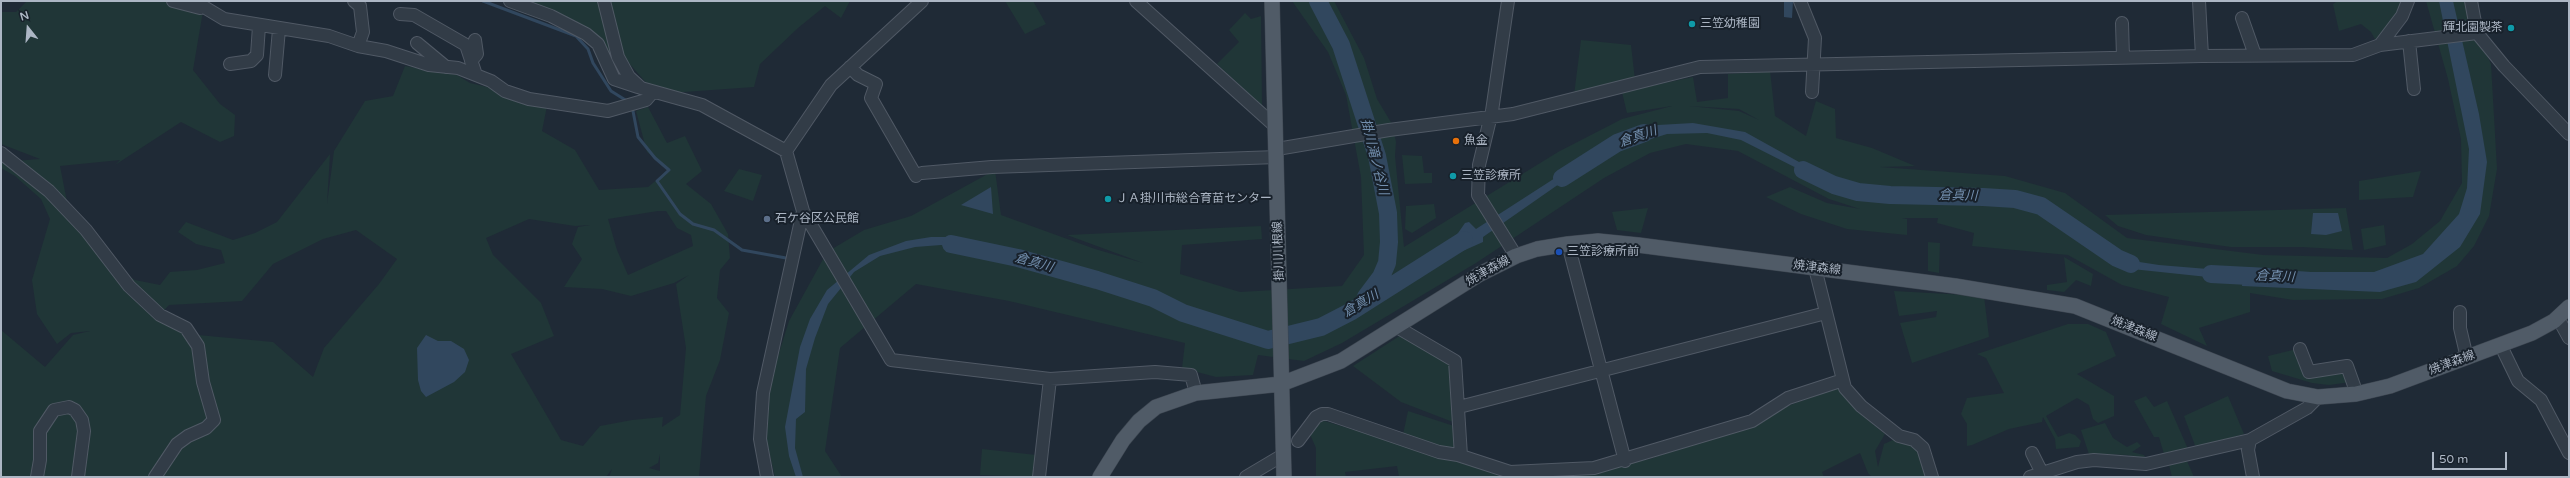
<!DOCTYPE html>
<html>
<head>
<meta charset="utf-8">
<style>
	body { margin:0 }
	#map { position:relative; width:2570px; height:478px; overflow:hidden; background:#1f2a36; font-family:"Varela Round",sans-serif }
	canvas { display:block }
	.frame { position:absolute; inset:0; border:2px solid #acb6c4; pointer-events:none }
	.north { position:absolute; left:8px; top:8px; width:40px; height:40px; -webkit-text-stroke:3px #18212b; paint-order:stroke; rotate:343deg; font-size:11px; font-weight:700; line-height:16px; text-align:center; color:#acb6c4 }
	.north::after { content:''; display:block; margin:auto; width:14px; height:18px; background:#acb6c4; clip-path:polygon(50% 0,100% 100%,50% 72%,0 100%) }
	.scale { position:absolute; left:2432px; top:452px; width:75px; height:18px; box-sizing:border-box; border:2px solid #acb6c4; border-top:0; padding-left:5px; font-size:12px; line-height:14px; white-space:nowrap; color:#acb6c4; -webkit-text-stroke:3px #18212b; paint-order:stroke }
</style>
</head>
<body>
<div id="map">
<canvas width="2570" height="478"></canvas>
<div class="frame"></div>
<div class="north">N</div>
<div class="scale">50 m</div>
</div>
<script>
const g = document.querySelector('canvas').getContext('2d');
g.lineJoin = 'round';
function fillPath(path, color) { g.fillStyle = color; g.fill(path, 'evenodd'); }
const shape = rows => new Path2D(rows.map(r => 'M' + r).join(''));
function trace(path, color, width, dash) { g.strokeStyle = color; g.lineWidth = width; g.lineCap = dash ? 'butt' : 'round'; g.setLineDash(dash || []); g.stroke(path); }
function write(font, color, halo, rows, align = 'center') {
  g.font = font + ' "Varela Round","Noto Sans JP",sans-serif'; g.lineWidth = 4; g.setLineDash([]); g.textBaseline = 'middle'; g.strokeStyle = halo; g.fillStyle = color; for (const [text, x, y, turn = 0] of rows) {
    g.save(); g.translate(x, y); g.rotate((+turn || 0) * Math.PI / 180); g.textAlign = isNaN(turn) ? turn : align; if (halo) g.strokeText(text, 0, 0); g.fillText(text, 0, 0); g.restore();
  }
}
const green = shape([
	[27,1,188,1,203,11,193,70,220,104,235,115,234,136,220,142,181,122,115,165,120,160,60,166,69,212,113,266,135,280,160,285,170,272,197,270,225,263,221,250,196,244,178,232,186,222,233,240,255,233,277,222,330,154,327,204,334,151,365,101,393,96,405,66,457,75,470,83,548,101,542,131,575,150,599,190,648,187,669,170,647,152,636,111,648,107,667,143,685,136,702,171,686,184,711,204,728,234,730,258,720,270,717,298,729,313,720,360,706,396,699,477,609,477,612,469,606,477,1,477,1,330,45,367,73,335,90,331,71,333,57,344,37,314,32,280,50,219,41,199,15,176,1,168,1,162,40,159,1,144,1,12,16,12],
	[658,211,666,211,677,228,691,235,693,246,628,275,617,250,608,219],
	[529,219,575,226,590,225,578,227,572,244,582,259,564,287,602,289,631,296,674,283,689,275,676,284,686,348,680,415,662,427,663,417,632,420,600,426,583,446,561,440,511,354,554,336,541,303,493,255,486,238],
	[356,230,397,259,379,284,324,348,313,377,273,342,198,335,156,319,169,305,242,301,273,264,323,239],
	[660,454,660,471,649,468,658,463],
	[526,1,598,1,630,83,610,73,600,41],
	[608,1,850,1,841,18,825,6,798,28,760,64,754,87,656,94,621,54],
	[1005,1,1033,1,1046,24,1025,34],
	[1292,1,1334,1,1364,58,1377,99,1392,124,1396,142,1395,156,1404,247,1558,152,1622,119,1672,106,1627,113,1622,92,1693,77,1697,102,1728,98,1728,74,1770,71,1775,116,1806,136,1816,101,1835,109,1836,138,1872,148,1915,166,1880,167,2005,176,2065,193,2127,238,2263,255,2387,258,2412,244,2440,221,2462,183,2461,139,2448,79,2426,1,2467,1,2471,22,2491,64,2497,169,2489,216,2474,246,2457,266,2419,288,2382,299,2293,300,2250,293,2250,312,2199,328,2207,346,2161,324,2169,297,2122,285,2068,255,1972,246,1974,233,1937,223,1938,218,1902,218,1907,219,1907,235,1847,229,1801,214,1766,197,1790,187,1827,203,1860,209,1829,199,1738,151,1686,144,1650,153,1604,178,1476,263,1342,343,1304,361,1258,355,1253,375,1216,377,1182,368,1185,343,1009,301,916,284,840,348,825,451,842,477,775,477,767,443,765,418,769,385,789,321,827,252,864,230,911,216,995,170,1001,215,1095,249,1143,263,1067,235,1261,226,1262,239,1182,245,1180,274,1240,292,1342,286,1364,255,1361,177,1346,95,1328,52],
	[1689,106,1739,109,1759,120,1739,111],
	[2338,1,2403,1,2401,11,2376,41,2371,32,2361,24,2339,31,2333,4],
	[1245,13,1251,19,1261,16,1262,106,1217,64,1239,42,1229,30],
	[1581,40,1631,45,1635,80,1574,95],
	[1402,155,1422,156,1424,173,1432,173,1432,183,1405,184],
	[739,169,762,175,753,201,724,191],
	[2421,171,2413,197,2359,200,2359,181],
	[1434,204,1436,218,1412,233,1405,229,1406,206],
	[1648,208,1641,233,1617,230,1612,212],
	[2346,208,2353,250,2302,247,2231,247,2146,235,2118,226,2105,215],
	[2384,225,2386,245,2364,250,2361,229],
	[1928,242,1940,243,1939,273,1928,271],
	[2064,257,2093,274,2091,286,2076,280,2064,292,2047,290,2047,285,2067,282],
	[1894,291,1984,296,1989,337,1912,363,1900,323,1936,317,1937,311,1899,316],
	[2068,324,2088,324,2106,332,2116,356,2077,374,2114,396,2114,416,2098,423,2093,419,2089,405,2077,398,2046,416,2058,437,2069,433,2075,435,2081,441,2079,447,2056,449,2055,439,2043,417,2042,422,2009,429,1972,445,1967,446,1967,424,1961,414,1967,398,2004,393,1986,358,1977,354],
	[1401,335,1450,361,1458,424,1401,402,1353,366],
	[2297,349,2307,372,2344,370,2351,382,2329,385,2312,383,2272,371,2268,356],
	[1839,387,1864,417,1885,434,1875,451,1878,467,1884,444,1893,440,1915,441,1931,477,1872,477,1868,473,1860,453,1822,472,1824,477,1399,477,1397,466,1345,472,1346,477,1316,477,1316,448,1309,432,1321,420,1401,444,1408,411,1457,427,1461,459,1464,464,1518,476,1554,476,1650,459,1690,444,1747,429,1760,424,1782,408],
	[2146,396,2154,407,2167,401,2188,449,2164,454,2159,437,2154,437,2134,401],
	[2228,396,2244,434,2196,448,2184,416],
	[2105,423,2113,438,2127,447,2137,442,2141,446,2132,452,2144,455,2145,457,2136,459,2128,455,2089,454,2081,430],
	[982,449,1036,455,1034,477,980,475],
	[2187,461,2194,477,2172,477,2169,465]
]);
const water = shape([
	[1784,1,1793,1,1792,18,1784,17],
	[2439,1,2453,1,2479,114,2487,162,2480,214,2460,247,2416,282,2380,292,2242,286,2243,267,2311,272,2374,272,2423,254,2459,214,2467,188,2469,149],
	[1693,123,1745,132,1799,162,1834,187,1741,140,1707,133,1667,134,1619,149,1622,144,1619,138,1658,125],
	[1583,160,1582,168,1483,237,1483,242,1438,262,1465,223,1469,222,1476,229],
	[991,187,993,214,961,205],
	[2313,213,2338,213,2342,231,2326,235,2311,234],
	[931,237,959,237,1000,249,1016,258,941,245,915,247,880,256,854,272,828,304,815,338,806,369,805,412,796,419,795,448,803,477,796,477,789,456,785,427,800,347,810,319,827,290,869,255,906,241],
	[2108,253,2133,261,2159,265,2220,270,2237,269,2236,280,2132,269],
	[426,335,438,341,451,341,464,349,469,360,465,372,454,382,426,397,421,391,418,380,417,348]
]);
const stream = shape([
	[483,1,576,36,588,49,593,63,611,91,627,101],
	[632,106,638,137,655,158,669,170,657,181,680,214,693,224,714,230,742,250,786,258]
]);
const river = shape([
	[1318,1,1341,45,1377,156,1388,213,1389,242,1387,263,1381,277,1366,297],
	[1803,170,1834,185,1858,192,1890,195,1983,197,2015,199,2041,206,2117,258,2131,264],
	[1562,178,1617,143,1644,133],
	[951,244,1018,258,1097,280,1153,298,1183,313,1268,340,1321,327,1352,311,1464,240],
	[2211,274,2268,277]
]);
const minor = shape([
	[173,1,200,8],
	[194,1,224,19,329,36,358,46,386,51,429,65,458,68,491,81,505,91,529,99,608,111,646,100,652,93],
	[354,1,360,6,363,32,358,46],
	[510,1,551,16,586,34,598,44,614,79,638,87],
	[604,1,618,57,629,77,641,88,702,105,786,151,803,211,891,360,1050,379,1155,372,1191,375,1196,393],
	[1136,1,1275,126],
	[1508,1,1492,111,1479,165,1478,195,1516,256],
	[1800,1,1815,38,1812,92],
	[2199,1,2202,56],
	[2471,1,2477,33,2504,66,2569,134],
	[400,14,414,15,466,45,476,75],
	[2242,18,2255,55],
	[2122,23,2123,57],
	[2409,41,2414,89],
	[417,43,446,67],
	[2380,45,2477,33],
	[471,61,477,54,475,40],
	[230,64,251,61,257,55,259,26],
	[850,67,858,75,876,84,871,98,916,176],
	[275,75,279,29],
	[1277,149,1389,130,1513,114,1700,67,2202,56,2353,55,2380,45,2402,16,2408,1],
	[786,151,831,85,922,1],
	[1,153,49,191,86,230,129,286,160,315,186,328,198,346,203,382,214,420,206,428,188,436,177,444,155,477],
	[922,173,992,167,1277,157],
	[1568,244,1625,461],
	[1815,268,1845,388,1861,406,1899,436,1914,440,1923,448,1932,477],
	[2460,312,2460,328,2467,358],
	[2558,318,2569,338],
	[1397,327,1455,361,1461,456],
	[2501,346,2518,381,2541,400,2569,453],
	[2300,349,2309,372,2347,366,2357,394],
	[1459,407,1826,313],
	[1298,441,1316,417,1322,414,1328,414,1439,452,1458,455,1510,472,1594,468,1752,421,1788,398,1843,380],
	[2032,453,2042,473],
	[37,477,40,460,40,431,54,410,69,407,75,410,82,420,84,431,78,477],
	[767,477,760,439,763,393,803,211],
	[1039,477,1050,379],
	[1246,477,1283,455],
	[2030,477,2077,462,2094,460,2146,464,2250,440],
	[2253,477,2248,450,2250,440,2307,408,2318,397]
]);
const major = shape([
	[1272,1,1284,477],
	[1100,477,1123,440,1139,421,1156,407,1196,393,1281,384,1341,361,1480,274,1516,256,1537,249,1568,244,1598,241,1638,245,1955,286,2075,306,2287,391,2318,397,2356,394,2390,386,2532,333,2554,321,2569,307]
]);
const markers = [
	[1692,24,4,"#0f9aa8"],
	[2511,28,4,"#0f9aa8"],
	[1456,141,4,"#e8710a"],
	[1453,176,4,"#0f9aa8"],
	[1108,199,4,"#0f9aa8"],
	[767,219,4,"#5c6f8a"],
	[1559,252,4,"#1a4fb4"]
];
const poiNames = [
	["三笠幼稚園",1700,24],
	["輝北園製茶",2503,28,"right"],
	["魚金",1464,141],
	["三笠診療所",1461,176],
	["ＪＡ掛川市総合育苗センター",1116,199],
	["石ケ谷区公民館",775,219],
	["三笠診療所前",1567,252]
];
const streetNames = [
	["掛川川根線",1279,251,-92],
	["焼津森線",1817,268,7],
	["焼津森線",1488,271,-29],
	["焼津森線",2134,329,22],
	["焼津森線",2452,363,-20]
];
const waterNames = [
	["倉真川",1638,137,-19],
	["掛川滝ノ谷川",1374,157,76],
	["倉真川",1958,196,1],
	["倉真川",1034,263,16],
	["倉真川",2275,277,3],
	["倉真川",1361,304,-31]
];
fillPath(green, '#203637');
fillPath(water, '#31475e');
trace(stream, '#31475e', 3);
trace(river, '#31475e', 18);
trace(minor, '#505965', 14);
trace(major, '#3c4550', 16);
trace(minor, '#323c47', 12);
trace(major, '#505b67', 15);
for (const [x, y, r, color] of markers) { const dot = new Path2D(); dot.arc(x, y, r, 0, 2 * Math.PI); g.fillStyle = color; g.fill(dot); trace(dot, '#18212b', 1.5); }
write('12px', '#acb6c4', '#18212b', poiNames, 'left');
write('12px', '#acb6c4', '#18212b', streetNames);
write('italic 13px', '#738fae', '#18212b', waterNames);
</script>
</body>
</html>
